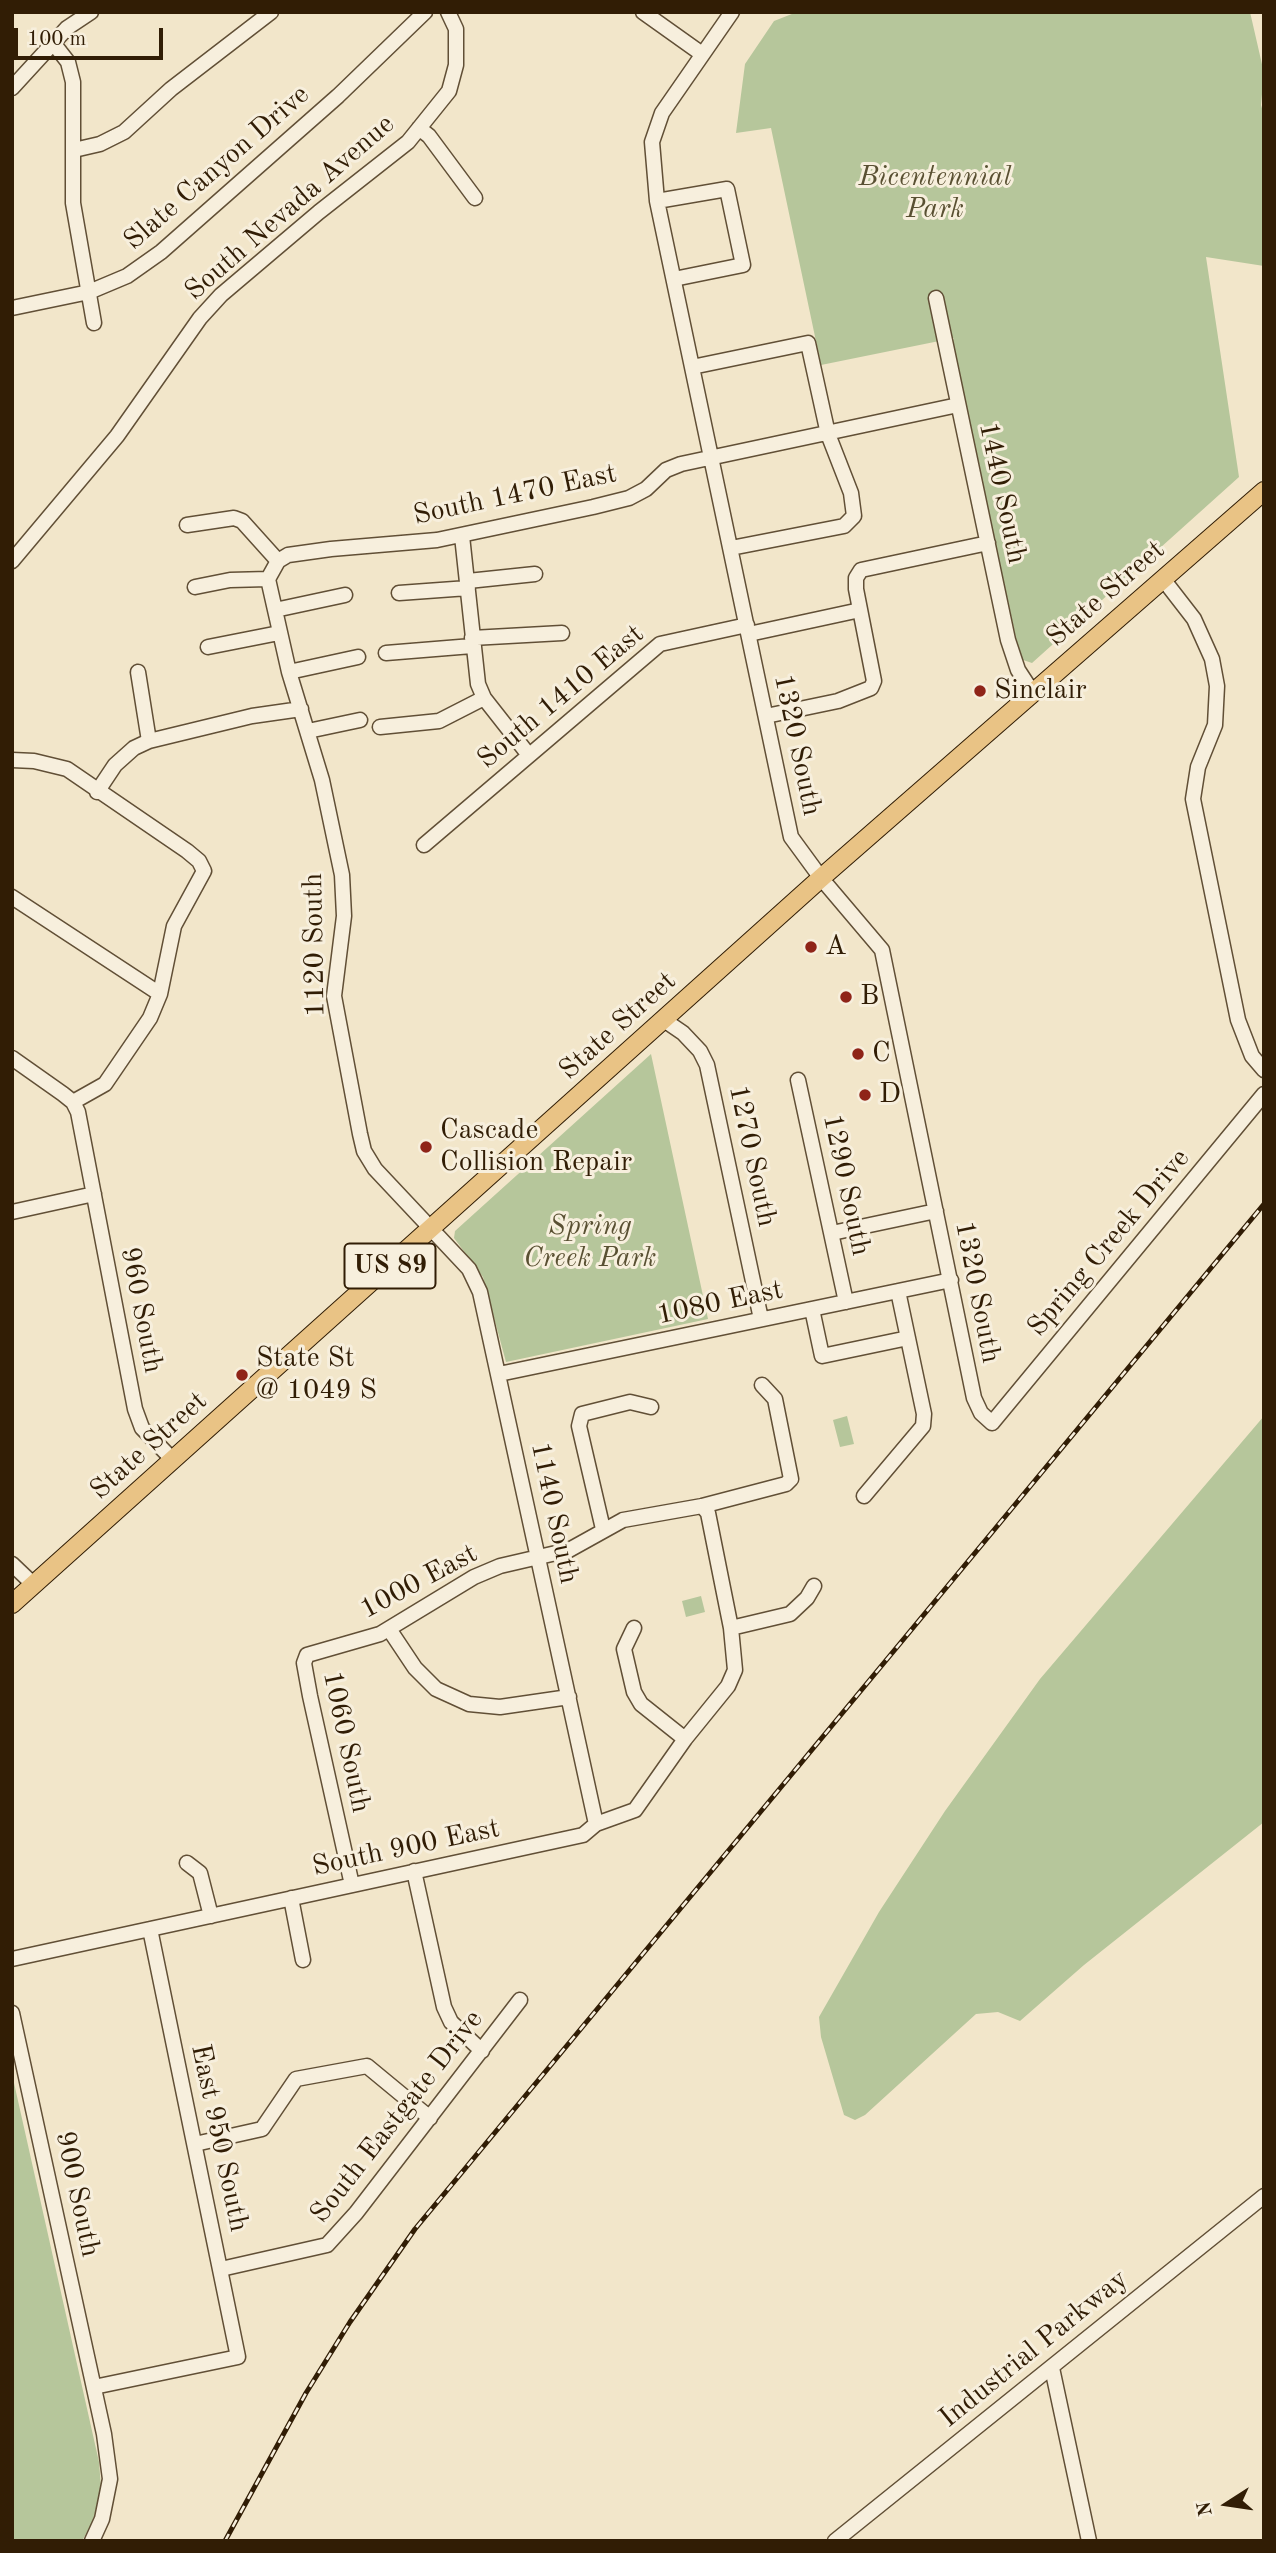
<!DOCTYPE html>
<html>
<head>
<meta charset="utf-8">
<style>
	body { margin:0 }
	#map { position:relative; width:1276px; height:2553px; overflow:hidden; background:#f2e6ca; font-family:"Old Standard TT",serif }
	canvas { display:block }
	.frame { position:absolute; inset:0; border:14px solid #311d05; pointer-events:none }
	.north { position:absolute; left:1192px; top:2469px; width:70px; height:70px; -webkit-text-stroke:5px #f7efdd; paint-order:stroke; rotate:258deg; font-size:19px; font-weight:700; line-height:28px; text-align:center; color:#311d05 }
	.north::after { content:''; display:block; margin:auto; width:24px; height:32px; background:#311d05; clip-path:polygon(50% 0,100% 100%,50% 72%,0 100%) }
	.scale { position:absolute; left:14px; top:28px; width:149px; height:32px; box-sizing:border-box; border:4px solid #311d05; border-top:0; padding-left:9px; font-size:21px; line-height:24px; white-space:nowrap; color:#311d05; -webkit-text-stroke:5px #f7efdd; paint-order:stroke }
</style>
</head>
<body>
<div id="map">
<canvas width="1276" height="2553"></canvas>
<div class="frame"></div>
<div class="north">N</div>
<div class="scale">100 m</div>
</div>
<script>
const g = document.querySelector('canvas').getContext('2d');
g.lineJoin = 'round';
function fillPath(path, color) { g.fillStyle = color; g.fill(path, 'evenodd'); }
const shape = rows => new Path2D(rows.map(r => 'M' + r).join(''));
function trace(path, color, width, dash) { g.strokeStyle = color; g.lineWidth = width; g.lineCap = dash ? 'butt' : 'round'; g.setLineDash(dash || []); g.stroke(path); }
function write(font, color, halo, rows, align = 'center') {
  g.font = font + ' "Old Standard TT",serif'; g.lineWidth = 6; g.setLineDash([]); g.textBaseline = 'middle'; g.strokeStyle = halo; g.fillStyle = color; for (const [text, x, y, turn = 0] of rows) {
    g.save(); g.translate(x, y); g.rotate((+turn || 0) * Math.PI / 180); g.textAlign = isNaN(turn) ? turn : align; if (halo) g.strokeText(text, 0, 0); g.fillText(text, 0, 0); g.restore();
  }
}
const green = shape([
	[797,12,1250,12,1264,73,1261,105,1264,115,1264,266,1206,257,1239,477,1032,663,1023,660,1019,652,952,343,954,338,821,365,771,128,736,133,745,64,774,21],
	[651,1054,708,1319,506,1362,483,1277,454,1238,455,1231],
	[847,1416,854,1444,840,1447,833,1420],
	[1264,1416,1264,1822,1084,1965,1020,2021,998,2012,976,2014,865,2115,855,2120,844,2115,821,2037,819,2017,879,1912,945,1811,1040,1679],
	[701,1596,705,1612,686,1617,682,1601],
	[12,2074,99,2462,101,2487,93,2521,82,2541,12,2541]
]);
const minor = shape([
	[643,12,702,54],
	[732,12,662,113,652,142,657,201,791,837,821,878,882,950,974,1398,981,1413,992,1423,1264,1094],
	[54,44,68,62,73,82,73,203,94,323],
	[12,88,67,28,91,12],
	[419,128,429,136,475,198],
	[74,150,100,144,124,132,171,89,271,12],
	[657,201,727,189,743,265,674,279],
	[936,298,1008,640,1018,670,1033,693],
	[12,308,89,292,127,276,161,252,338,96,425,12],
	[692,367,808,343,828,434,851,493,854,516,844,526,731,548],
	[187,525,234,518,242,521,278,561],
	[462,536,478,684,484,698,528,754],
	[12,561,117,436,200,318,221,295,319,212,408,142,449,91,456,65,456,29,448,12],
	[278,561,268,579,289,672,322,780,342,875,344,916,334,996,360,1134,364,1151,375,1169,469,1269,480,1292,596,1824],
	[278,561,288,555,331,549,437,540,593,507,629,498,646,489,666,470,681,464,958,405],
	[1163,579,1194,619,1212,659,1217,686,1215,725,1198,767,1193,799,1238,1020,1252,1056,1264,1070],
	[468,581,535,574],
	[195,587,230,580,268,579],
	[399,593,468,588],
	[275,610,345,595],
	[749,634,860,610],
	[472,638,562,633],
	[208,647,279,633],
	[386,653,472,646],
	[138,672,149,741],
	[289,672,358,657],
	[766,716,838,701,871,688,874,681,856,589,856,578,861,570,988,543],
	[380,727,439,721,484,698],
	[308,731,360,720],
	[12,760,34,761,67,769,187,851,199,861,204,871,174,926,160,994,150,1018,105,1084,73,1102],
	[97,792,115,765,134,748,149,741,252,716,301,709],
	[424,845,660,644,747,625],
	[12,897,160,994],
	[664,1020,683,1033,700,1051,707,1065,761,1319],
	[12,1058,63,1094,73,1102,78,1112,135,1409,142,1428,172,1459],
	[798,1080,846,1302],
	[12,1212,94,1194],
	[832,1233,936,1211],
	[812,1309,822,1356,908,1338],
	[499,1374,951,1280],
	[864,1496,923,1426,924,1414,898,1291],
	[603,1529,579,1426,582,1414,630,1402,651,1407],
	[12,1564,34,1585],
	[634,1628,624,1649,634,1692,641,1704,685,1739],
	[731,1628,790,1614,807,1598,814,1586],
	[389,1629,415,1668,436,1689,469,1704,500,1707,569,1697],
	[187,1863,200,1873,211,1916],
	[414,1871,444,2007,451,2022,482,2051],
	[352,1885,310,1696,304,1663,307,1655,380,1634,474,1577,500,1566,569,1550,623,1520,702,1506,786,1484,791,1479,775,1399,762,1385],
	[291,1898,303,1960],
	[12,1959,583,1835,596,1824,635,1810,685,1739,728,1686,735,1670,731,1628,708,1513,702,1506],
	[12,2013,104,2434,110,2479,102,2519,92,2541],
	[195,2144,262,2129,296,2079,367,2066,430,2118],
	[221,2269,327,2245,356,2213,520,2000],
	[1052,2368,1089,2541],
	[94,2387,238,2357,150,1929],
	[835,2541,1264,2196]
]);
const major = shape([
	[12,1604,821,878,1264,491]
]);
const rail = shape([
	[225,2541,306,2393,350,2322,415,2229,1264,1204]
]);
const markers = [
	[980,691,7,"#8f2418"],
	[811,947,7,"#8f2418"],
	[846,997,7,"#8f2418"],
	[858,1054,7,"#8f2418"],
	[865,1095,7,"#8f2418"],
	[426,1147,7,"#8f2418"],
	[242,1375,7,"#8f2418"]
];
const shields = [
	[390,1266,91]
];
const shieldNames = [
	["US 89",390,1266]
];
const streetNames = [
	["Slate Canyon Drive",217,168,-41],
	["South Nevada Avenue",290,208,-41],
	["1440 South",1002,493,78],
	["South 1470 East",515,495,-12],
	["State Street",1106,594,-41],
	["South 1410 East",561,697,-40],
	["1320 South",797,745,78],
	["1120 South",315,945,-91],
	["State Street",618,1026,-42],
	["1270 South",752,1156,78],
	["1290 South",846,1185,78],
	["Spring Creek Drive",1109,1243,-50],
	["1320 South",977,1292,79],
	["1080 East",720,1303,-12],
	["960 South",141,1310,79],
	["State Street",149,1446,-42],
	["1140 South",554,1513,78],
	["1000 East",419,1582,-28],
	["1060 South",346,1742,78],
	["South 900 East",406,1848,-12],
	["South Eastgate Drive",397,2117,-52],
	["East 950 South",219,2138,78],
	["900 South",77,2194,78],
	["Industrial Parkway",1034,2349,-39]
];
const parkNames = [
	["Bicentennial",935,178],
	["Park",935,210],
	["Spring",590,1227],
	["Creek Park",590,1259]
];
const poiNames = [
	["Sinclair",994,691],
	["A",825,947],
	["B",860,997],
	["C",872,1054],
	["D",879,1095],
	["Cascade",440,1131],
	["Collision Repair",440,1163],
	["State St",256,1359],
	["@ 1049 S",256,1391]
];
fillPath(green, '#b6c69b');
trace(minor, '#614f36', 17);
trace(major, '#311d05', 20);
trace(minor, '#f7efdd', 14);
trace(major, '#e9c385', 18);
trace(rail, '#311d05', 5);
trace(rail, '#f7efdd', 2.5, [8]);
for (const [x, y, r, color] of markers) { const dot = new Path2D(); dot.arc(x, y, r, 0, 2 * Math.PI); g.fillStyle = color; g.fill(dot); trace(dot, '#f7efdd', 2.5); }
for (const [x, y, w] of shields) { const box = new Path2D(); box.roundRect(x - w / 2, y - 22.5, w, 45, 5); g.fillStyle = '#f7efdd'; g.fill(box); trace(box, '#311d05', 2); }
write('bold 26px', '#311d05', null, shieldNames);
write('28px', '#311d05', '#f7efdd', streetNames);
write('italic 28px', '#595032', '#f7efdd', parkNames);
write('28px', '#311d05', '#f7efdd', poiNames, 'left');
</script>
</body>
</html>
